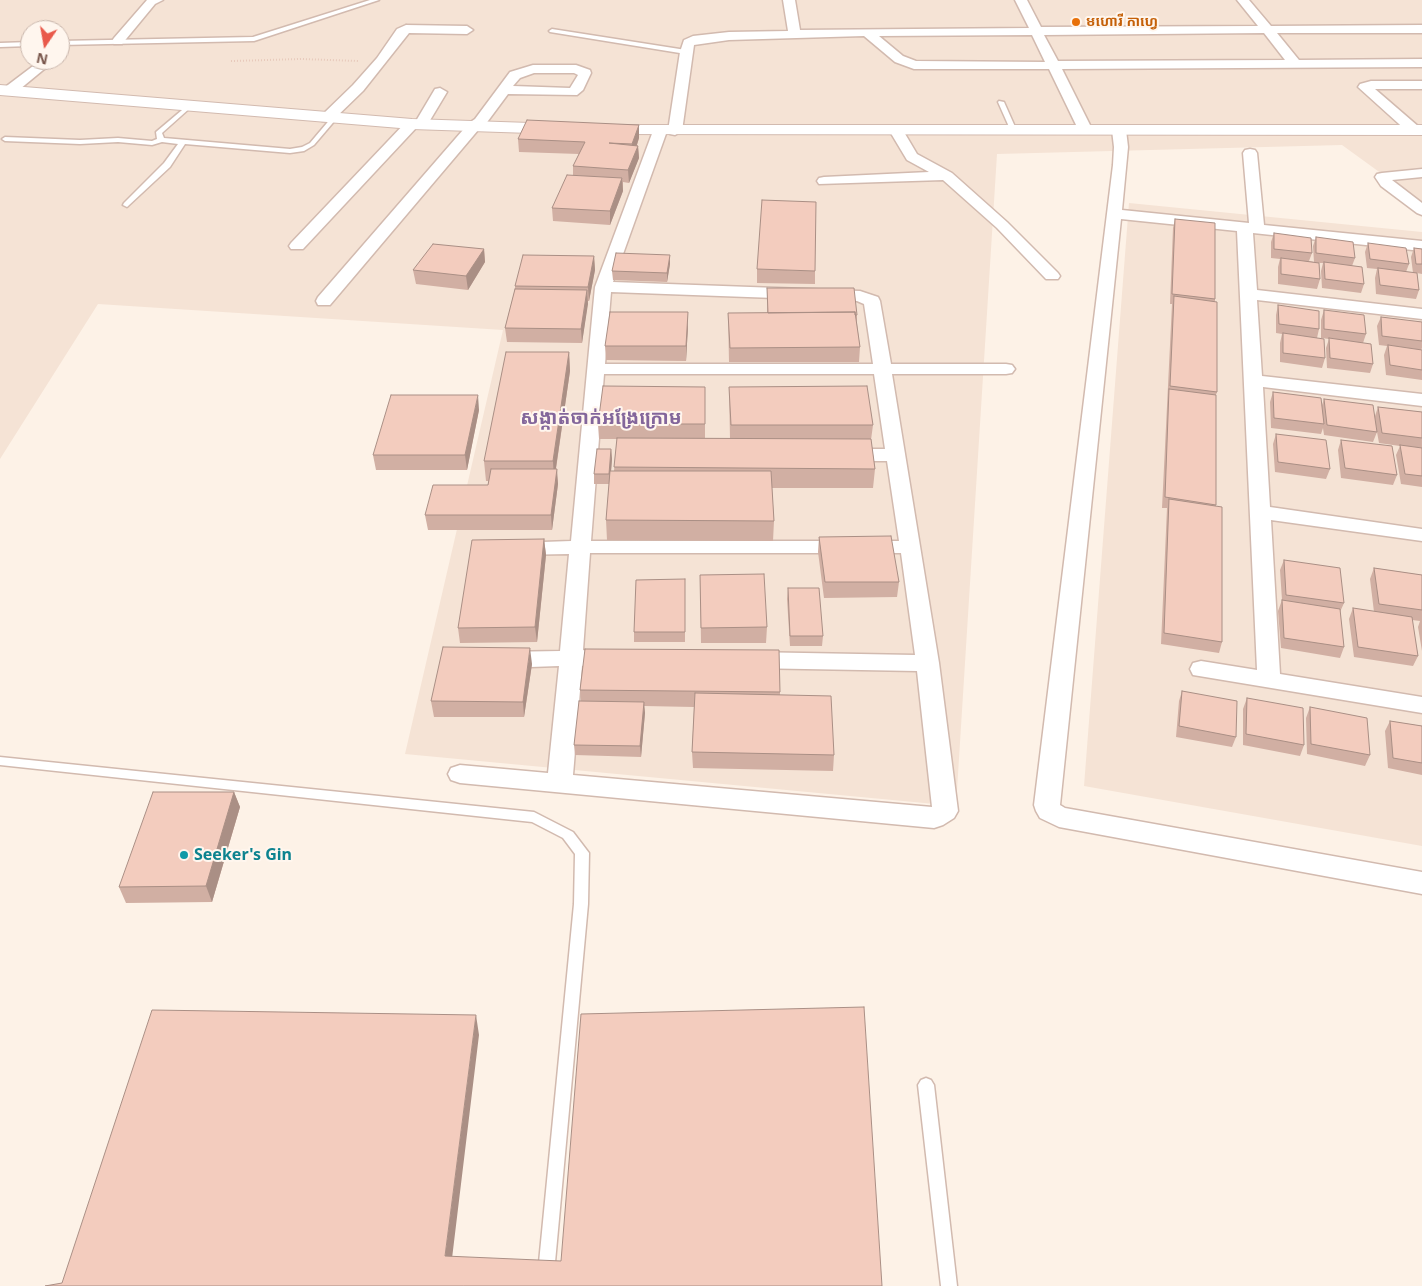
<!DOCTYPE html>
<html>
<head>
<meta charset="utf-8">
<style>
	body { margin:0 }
	#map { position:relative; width:1422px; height:1286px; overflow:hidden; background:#fdf2e7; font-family:"Noto Sans",sans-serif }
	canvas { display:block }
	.north { position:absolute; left:20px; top:20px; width:50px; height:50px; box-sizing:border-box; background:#fff6ee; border:1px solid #c9b6ac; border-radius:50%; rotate:192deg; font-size:14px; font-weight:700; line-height:20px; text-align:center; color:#78554a }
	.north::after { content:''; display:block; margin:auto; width:18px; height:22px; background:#e9594a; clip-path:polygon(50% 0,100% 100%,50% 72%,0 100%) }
</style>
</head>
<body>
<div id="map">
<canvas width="1422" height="1286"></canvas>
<div class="north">N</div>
</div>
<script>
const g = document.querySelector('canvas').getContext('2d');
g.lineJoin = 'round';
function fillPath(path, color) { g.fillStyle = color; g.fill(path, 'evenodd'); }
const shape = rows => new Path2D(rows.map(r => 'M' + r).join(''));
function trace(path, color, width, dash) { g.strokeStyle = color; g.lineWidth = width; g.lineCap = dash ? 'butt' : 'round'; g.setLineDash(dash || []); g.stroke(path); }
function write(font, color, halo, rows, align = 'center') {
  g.font = font + ' "Noto Sans","Noto Sans Khmer",sans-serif'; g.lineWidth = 4; g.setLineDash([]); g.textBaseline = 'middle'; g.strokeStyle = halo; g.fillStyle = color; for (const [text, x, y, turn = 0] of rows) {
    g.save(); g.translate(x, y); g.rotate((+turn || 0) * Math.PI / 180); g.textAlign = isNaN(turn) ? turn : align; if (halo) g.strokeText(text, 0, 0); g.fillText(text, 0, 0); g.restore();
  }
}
const residential = shape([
	[0,0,1422,0,1422,203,1342,145,997,154,956,806,405,754,503,330,98,304,0,459],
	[30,30,60,30,60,60,30,60],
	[1129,203,1422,232,1422,846,1084,786]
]);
const path = shape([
	[231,61,301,59,358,61]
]);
const service = shape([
	[370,0,379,0,254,41,60,45,60,41,253,37,370,0],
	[552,29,686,50,689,52,686,54,550,32,549,31,552,29],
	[30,42,30,46,0,47,0,43,30,42],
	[999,101,1004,102,1016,129,1015,130,1010,129,998,102,999,101],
	[188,105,190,106,190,108,162,133,164,138,290,149,302,147,310,143,332,117,337,118,314,145,304,151,290,153,185,144,170,167,127,207,123,205,124,203,164,163,178,144,162,142,152,145,118,142,80,144,5,141,2,139,5,137,80,140,118,138,152,141,157,139,156,132,188,105],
	[0,757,534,812,573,832,589,853,588,904,554,1273,552,1279,546,1281,540,1279,538,1273,574,904,575,854,563,838,532,822,0,765,0,757],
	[926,1078,931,1080,934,1085,957,1286,941,1286,918,1085,921,1080,926,1078]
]);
const minor = shape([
	[147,0,163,0,155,4,122,44,114,44,112,41,114,38,147,0],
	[783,0,795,0,800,30,1029,28,1015,0,1027,0,1041,27,1258,26,1237,0,1249,0,1271,26,1422,25,1422,33,1277,33,1299,60,1422,59,1422,67,1062,69,1092,129,1085,133,1078,129,1049,69,914,69,895,62,864,36,729,40,694,45,682,131,675,135,670,134,668,131,680,52,684,40,693,36,729,32,788,31,783,0],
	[1264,33,1285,60,1058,61,1044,35,1264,33],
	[1032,35,1045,62,916,61,903,56,879,36,1032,35],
	[406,25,467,26,473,30,467,34,409,33,363,91,332,121,322,121,320,118,322,115,353,85,377,58,397,29,406,25],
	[41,60,54,61,14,94,4,94,2,91,4,88,41,60],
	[533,65,576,65,590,70,591,73,583,90,577,95,508,94,485,125,479,129,330,305,318,305,316,301,318,297,469,123,475,119,510,72,533,65],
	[534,73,574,73,578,75,570,88,513,86,520,78,534,73],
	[1371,81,1422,81,1422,89,1375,89,1419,127,1421,130,1419,133,1409,133,1358,87,1360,84,1371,81],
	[440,88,447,92,426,127,417,127,303,249,291,249,289,246,291,243,407,121,416,121,435,89,440,88],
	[896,126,901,127,917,154,952,173,1007,222,1058,273,1060,276,1058,279,1046,279,997,228,943,180,819,184,817,181,819,178,824,177,929,172,907,160,889,130,896,126],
	[1119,126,1126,130,1128,147,1122,210,1249,223,1243,153,1245,150,1250,149,1255,150,1257,153,1264,225,1422,241,1422,251,1253,233,1257,290,1422,309,1422,319,1257,300,1262,376,1422,394,1422,406,1263,387,1270,507,1422,529,1422,541,1271,520,1280,674,1422,697,1422,713,1193,675,1190,669,1193,663,1201,661,1257,670,1237,231,1121,219,1060,805,1065,808,1422,872,1422,894,1059,827,1040,818,1036,811,1034,805,1113,165,1114,147,1112,130,1119,126],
	[660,127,667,131,613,282,860,291,878,297,880,301,891,364,1006,364,1012,365,1015,369,1012,373,1006,374,892,374,939,663,958,811,954,818,943,825,934,828,460,783,451,780,448,774,451,768,460,765,548,773,559,666,502,668,494,665,491,660,494,655,502,652,560,651,569,554,514,555,507,554,504,549,507,544,514,543,571,541,595,287,653,131,660,127],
	[611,292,857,301,864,304,873,364,605,364,611,292],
	[604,374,874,374,885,449,842,449,835,451,832,455,835,459,842,461,887,461,899,541,591,541,604,374],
	[590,553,901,553,915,655,749,652,741,655,738,660,741,665,749,668,917,671,932,807,573,775,582,666,593,663,596,658,593,653,583,650,590,553],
	[1422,169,1422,177,1392,180,1422,203,1422,215,1417,213,1381,186,1375,177,1377,174,1382,173,1422,169]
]);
const tertiary = shape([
	[0,85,412,119,560,124,566,125,568,129,566,133,560,134,412,129,0,95,0,85],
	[603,125,1422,125,1422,135,597,134,595,130,597,126,603,125]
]);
const wall = shape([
	[639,125,639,138,637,145,638,146,639,158,629,183,623,182,623,191,610,225,553,221,552,208,573,175,573,166,579,154,519,152,518,139],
	[1175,219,1215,299,1217,392,1216,395,1216,506,1222,642,1219,653,1161,644,1167,508,1162,508,1172,304,1170,304,1173,228],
	[1274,233,1312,253,1309,261,1314,262,1313,246,1316,237,1355,258,1352,266,1364,284,1361,293,1322,288,1321,271,1323,263,1319,263,1320,279,1317,289,1278,284,1278,267,1280,259,1271,258,1271,242],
	[1368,243,1409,264,1406,272,1413,273,1411,257,1414,248,1422,249,1422,274,1417,273,1419,290,1416,299,1376,294,1375,278,1377,269,1367,268,1365,252],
	[484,249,485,262,468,290,416,284,413,270],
	[594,256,595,270,589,301,588,301,582,343,507,342,505,328,515,289,515,286],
	[670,264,667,282,613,280,612,271],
	[757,269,815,271,815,284,757,283],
	[767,288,857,315,857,324,860,347,859,362,729,362,728,313,767,313],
	[1278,305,1319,329,1317,338,1325,358,1322,368,1280,362,1280,343,1282,334,1276,333,1276,315],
	[1324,310,1366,334,1363,343,1373,364,1370,373,1327,368,1326,348,1329,339,1321,338,1321,320],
	[1381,317,1422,325,1422,348,1421,350,1422,350,1422,380,1386,375,1384,355,1387,346,1379,345,1377,326],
	[688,326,686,361,606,360,605,346],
	[569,352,570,371,556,469,558,484,552,530,428,530,425,515,488,485,488,481,486,481,484,461],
	[705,387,705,438,730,439,729,387,873,425,871,440,875,469,873,488,772,488,774,521,773,541,607,540,606,520,609,484,594,484,594,474,611,449,612,459,611,471,614,471,617,439,599,439,598,424],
	[1273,392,1322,405,1324,399,1375,416,1378,407,1422,412,1422,487,1401,484,1396,455,1400,446,1379,443,1377,432,1373,442,1324,435,1323,428,1321,434,1271,428,1270,402],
	[479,410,467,470,376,470,373,455],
	[1276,434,1330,469,1326,479,1275,472,1273,444],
	[1341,440,1397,475,1393,485,1341,478,1338,450],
	[819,537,899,582,897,597,824,598,818,552],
	[544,539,546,555,537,642,460,643,458,628],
	[1284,560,1344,603,1340,612,1344,647,1340,658,1281,648,1278,611,1282,600,1280,570],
	[1374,568,1422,575,1422,651,1418,627,1420,621,1412,620,1418,656,1413,666,1354,657,1349,619,1353,608,1374,612,1370,579],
	[700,575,767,627,766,643,701,643],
	[685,579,685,642,634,642,634,632],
	[788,588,823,636,822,646,790,646,787,599],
	[779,650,780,695,834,755,833,771,693,768,692,752,694,707,644,706,645,713,641,757,575,755,574,745,581,701,580,690],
	[532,664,524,717,434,717,431,701],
	[1182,691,1236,737,1232,747,1176,737,1179,701],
	[1247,698,1304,745,1300,756,1243,745,1243,709],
	[1310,707,1370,755,1365,766,1307,754,1306,718],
	[1390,721,1422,726,1422,775,1388,768,1385,731],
	[234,792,240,807,212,902,126,903,119,887]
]);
const shadedWall = shape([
	[639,125,639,138,633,157,632,144],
	[638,146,639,158,629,183,628,170],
	[622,178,623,191,610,225,610,211],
	[484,249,485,262,468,290,466,276],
	[670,255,670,264,667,282,667,273],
	[594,256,595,270,589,301,588,287],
	[587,290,588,304,582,343,581,329],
	[688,312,688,326,686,361,686,346],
	[569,352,570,371,554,481,553,461],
	[478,395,479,410,467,470,465,455],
	[611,449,612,459,610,484,609,474],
	[557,469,558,484,552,530,551,515],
	[544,539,546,555,537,642,535,627],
	[530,648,532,664,524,717,523,702],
	[644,702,645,713,641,757,640,746],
	[234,792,240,807,212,902,206,886],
	[476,1015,479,1035,450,1275,445,1256]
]);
const building = shape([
	[527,120,639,125,632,144,609,143,638,146,628,170,573,166,585,142,518,139,527,120],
	[567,175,622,178,610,211,552,208,567,175],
	[762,200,816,202,815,271,757,269,762,200],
	[1175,219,1215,223,1215,299,1172,294,1175,219],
	[1274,233,1311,238,1312,253,1274,249,1274,233],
	[1316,237,1353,242,1355,258,1316,253,1316,237],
	[1368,243,1406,248,1409,264,1370,259,1368,243],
	[433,244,484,249,466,276,413,270,433,244],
	[1414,248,1422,249,1422,264,1416,264,1414,248],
	[616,253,670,255,667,273,612,271,616,253],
	[523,255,594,256,588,287,515,286,523,255],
	[1281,258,1319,263,1320,279,1281,274,1281,258],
	[1324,262,1362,267,1364,284,1325,279,1324,262],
	[1378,268,1417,273,1419,290,1380,285,1378,268],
	[767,288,854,288,857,315,855,315,855,312,768,313,767,288],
	[515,289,587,290,581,329,505,328,515,289],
	[1174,296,1217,302,1217,392,1170,386,1174,296],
	[1278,305,1319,311,1319,329,1279,324,1278,305],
	[1324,310,1364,315,1366,334,1324,329,1324,310],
	[610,312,688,312,686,346,605,346,610,312],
	[855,312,860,347,730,348,728,313,855,312],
	[1381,317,1422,322,1422,341,1382,336,1381,317],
	[1283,333,1324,339,1325,358,1283,353,1283,333],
	[1329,338,1371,344,1373,364,1330,358,1329,338],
	[1388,345,1422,350,1422,370,1390,365,1388,345],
	[506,352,569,352,553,461,484,461,506,352],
	[603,386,705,387,705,424,598,424,603,386],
	[867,386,873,425,731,425,729,387,867,386],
	[1169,389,1216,395,1216,505,1165,497,1169,389],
	[1273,392,1321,398,1324,424,1274,418,1273,392],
	[391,395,478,395,465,455,373,455,391,395],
	[1324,399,1373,405,1377,432,1327,425,1324,399],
	[1378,407,1422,412,1422,438,1382,433,1378,407],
	[1276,434,1326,440,1330,469,1278,462,1276,434],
	[617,438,871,439,875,469,614,467,617,438],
	[1341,440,1392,446,1397,475,1345,468,1341,440],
	[1400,445,1422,448,1422,476,1405,474,1400,445],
	[597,449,611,449,609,474,594,474,597,449],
	[491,469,557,469,551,515,425,515,433,485,488,485,491,469],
	[610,471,771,471,774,521,606,520,610,471],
	[1169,499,1222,507,1222,642,1164,633,1169,499],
	[891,536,899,582,825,582,819,537,891,536],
	[544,539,535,627,458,628,472,540,544,539],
	[1284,560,1340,568,1344,603,1286,595,1284,560],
	[1374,568,1422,575,1422,610,1379,604,1374,568],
	[764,574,767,627,701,628,700,575,764,574],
	[685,579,685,632,634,632,636,580,685,579],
	[788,588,819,588,823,636,790,636,788,588],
	[1282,600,1340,609,1344,647,1284,638,1282,600],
	[1353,608,1412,617,1418,656,1358,647,1353,608],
	[443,647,530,648,523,702,431,701,443,647],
	[585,649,779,650,780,692,580,690,585,649],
	[1182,691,1237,701,1236,737,1179,726,1182,691],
	[695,693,831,696,834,755,692,752,695,693],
	[1247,698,1303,708,1304,745,1246,734,1247,698],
	[579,701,644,702,640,746,574,745,579,701],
	[1310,707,1367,718,1370,755,1311,744,1310,707],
	[1390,721,1422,726,1422,763,1393,758,1390,721],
	[153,792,234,792,206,886,119,887,153,792],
	[864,1007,882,1286,45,1286,62,1283,152,1010,476,1015,445,1256,561,1261,581,1014,864,1007]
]);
const markers = [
	[1076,22,5,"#e8710a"],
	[184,855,5,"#0f9aa8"]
];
const farFoodnames = [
	["មហោរី កាហ្វេ",1086,22]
];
const cultureNames = [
	["Seeker's Gin",194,855]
];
const quarterNames = [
	["សង្កាត់ចាក់អង្រែក្រោម",601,419]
];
fillPath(residential, '#f5e3d5');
trace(service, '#d2baaf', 3);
trace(minor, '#d2baaf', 3);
trace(tertiary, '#d2baaf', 2);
trace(path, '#d9afa1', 2, [0.5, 2.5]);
fillPath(service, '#fff');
fillPath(minor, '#fff');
fillPath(tertiary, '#fff');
fillPath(wall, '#d1afa3');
fillPath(shadedWall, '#aa8f85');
fillPath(building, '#f3ccbe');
trace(building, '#aa8f85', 1);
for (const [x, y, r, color] of markers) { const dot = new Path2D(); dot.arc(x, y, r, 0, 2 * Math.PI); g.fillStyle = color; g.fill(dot); trace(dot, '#fff6ee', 2); }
write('bold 14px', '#c56008', '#fff6ee', farFoodnames, 'left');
write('bold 16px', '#0d838f', '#fff6ee', cultureNames, 'left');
write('bold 19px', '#83669b', '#fff6ee', quarterNames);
</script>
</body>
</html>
